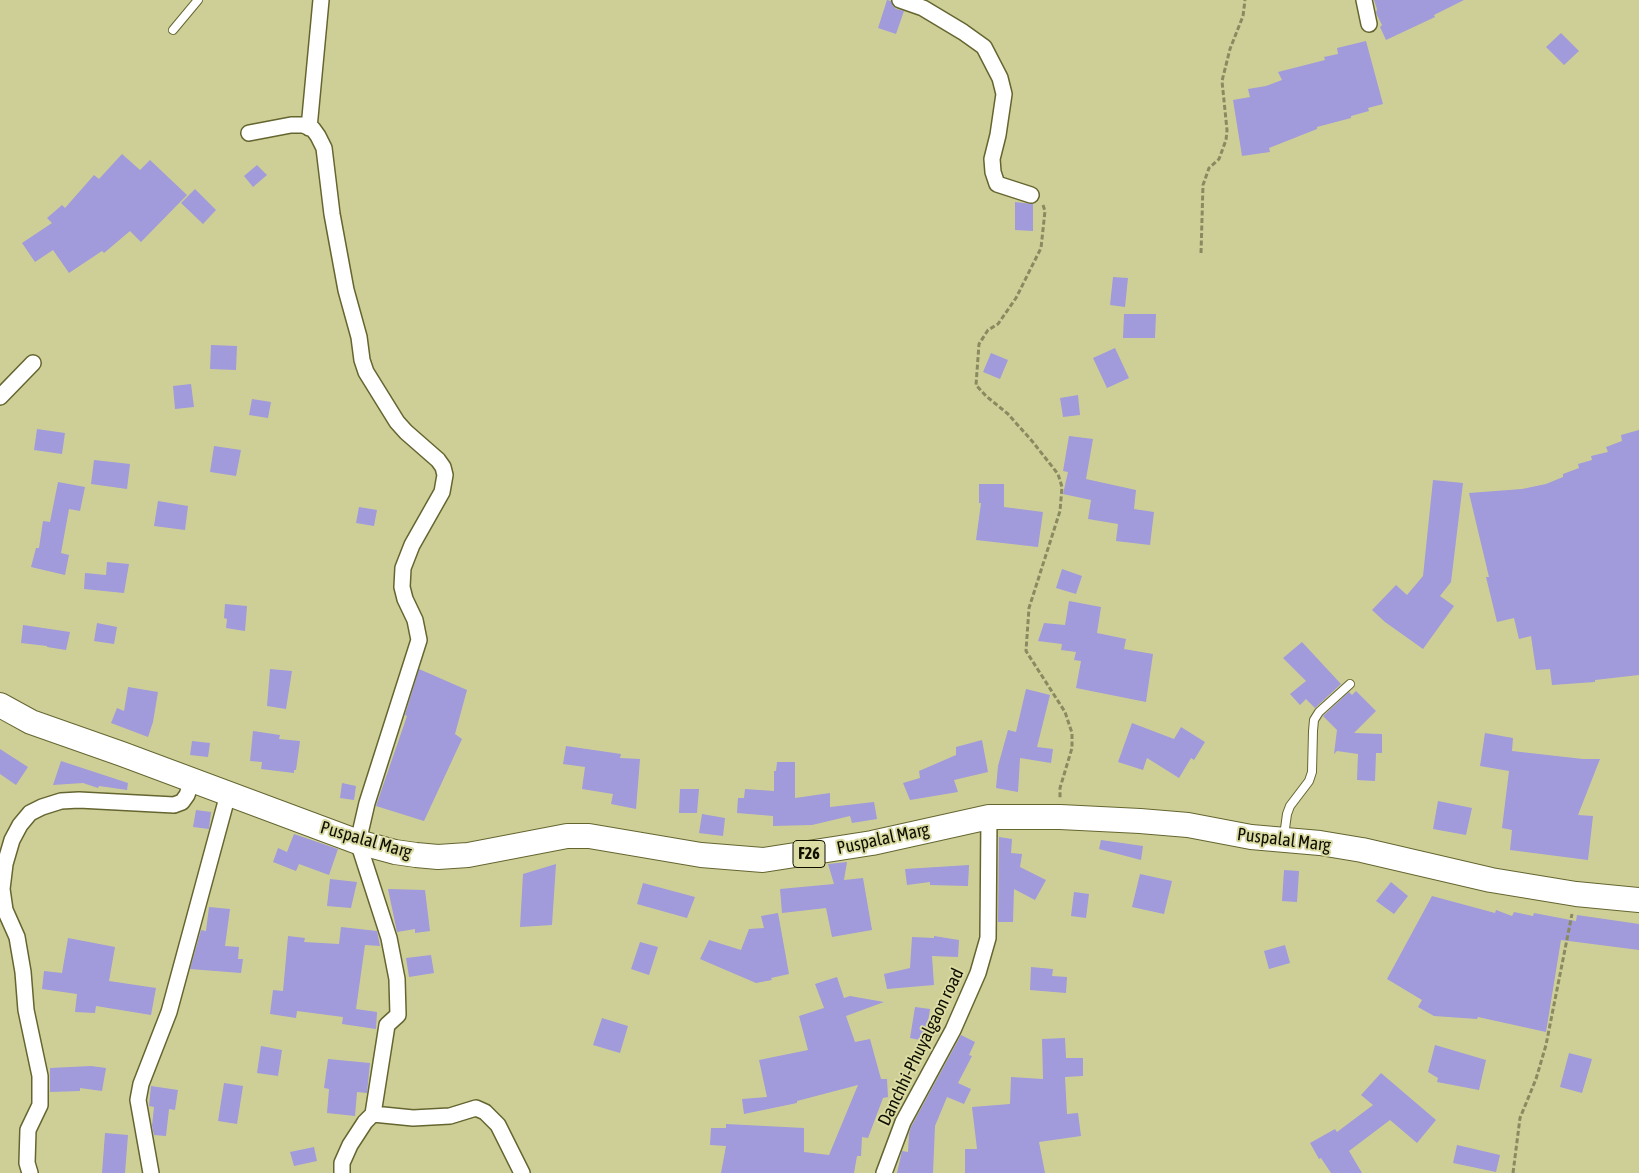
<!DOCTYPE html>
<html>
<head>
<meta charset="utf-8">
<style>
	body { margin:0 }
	canvas { display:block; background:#cecf97 }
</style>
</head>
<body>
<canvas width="1639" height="1173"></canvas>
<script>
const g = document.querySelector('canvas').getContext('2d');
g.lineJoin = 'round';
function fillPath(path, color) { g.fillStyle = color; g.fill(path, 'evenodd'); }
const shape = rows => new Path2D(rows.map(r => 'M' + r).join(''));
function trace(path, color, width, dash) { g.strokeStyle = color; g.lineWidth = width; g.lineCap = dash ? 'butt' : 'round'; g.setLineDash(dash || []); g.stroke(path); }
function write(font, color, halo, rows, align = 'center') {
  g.font = font + ' "Asap Condensed",sans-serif'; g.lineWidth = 4; g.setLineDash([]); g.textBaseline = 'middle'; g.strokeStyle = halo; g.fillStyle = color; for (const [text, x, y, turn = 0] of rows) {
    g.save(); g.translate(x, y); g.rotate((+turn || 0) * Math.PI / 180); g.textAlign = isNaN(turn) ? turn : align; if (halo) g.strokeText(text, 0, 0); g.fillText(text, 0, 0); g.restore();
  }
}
const building = shape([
	[887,0,891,1,893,6,896,9,904,11,896,34,878,28],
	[1374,0,1464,0,1434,15,1435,17,1386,40,1380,27,1382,25,1376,13,1377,9],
	[1561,33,1579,51,1564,65,1546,47],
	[1366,41,1383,104,1368,108,1369,111,1351,116,1351,118,1317,127,1317,129,1269,148,1270,152,1242,156,1233,100,1250,97,1248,89,1266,86,1282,80,1278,72,1325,60,1324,57,1338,54,1337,48],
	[122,154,140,170,150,160,187,195,141,242,130,231,104,253,102,251,69,273,53,250,35,262,22,243,52,223,47,218,62,205,65,208,94,175,99,179],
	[257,165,267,175,253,187,244,176],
	[195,189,216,210,203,224,181,203],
	[1015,202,1033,204,1033,231,1015,230],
	[1113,277,1128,278,1125,307,1110,305],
	[1124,314,1156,314,1155,338,1123,338],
	[211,345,237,346,236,370,210,369],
	[1115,348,1129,378,1107,388,1093,358],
	[991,353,1008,360,1000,379,983,372],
	[191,384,194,407,175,409,173,386],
	[1078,395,1080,415,1063,417,1060,398],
	[252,399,271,402,268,418,249,415],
	[37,429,65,433,62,454,34,450],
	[1639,430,1639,675,1595,680,1595,682,1552,685,1550,669,1536,670,1531,636,1519,639,1514,618,1497,622,1486,577,1489,577,1469,493,1522,489,1546,484,1563,477,1563,474,1579,468,1578,464,1592,460,1591,456,1608,452,1606,447,1622,441,1621,435],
	[1069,436,1093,439,1086,479,1136,490,1134,509,1154,512,1150,545,1116,541,1118,524,1088,519,1091,500,1063,494,1068,472,1063,471],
	[214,446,241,450,236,476,210,472],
	[94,460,130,464,127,489,91,484],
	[1433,480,1463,483,1451,582,1440,596,1454,606,1423,649,1385,622,1372,610,1396,585,1407,595,1423,576],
	[58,482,85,487,80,511,69,509,61,553,69,555,65,575,31,567,36,548,39,548,43,521,50,522],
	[979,484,1004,484,1004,507,1043,512,1038,547,976,540,981,503,979,503],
	[158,501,188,506,185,530,154,526],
	[359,507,377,510,374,526,356,523],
	[107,562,129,564,124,593,84,589,85,573,106,575],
	[1062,569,1082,576,1076,594,1056,588],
	[1069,601,1101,607,1097,633,1126,639,1124,649,1153,654,1146,702,1076,688,1081,661,1074,660,1076,652,1061,650,1062,644,1038,641,1044,623,1065,625],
	[225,604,247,606,245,631,226,628,227,619,224,618],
	[97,623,117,627,114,644,94,641],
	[23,625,70,632,66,650,47,647,47,646,21,643],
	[1302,642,1341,684,1315,708,1306,699,1300,705,1290,694,1306,681,1283,658],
	[270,669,292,671,286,709,267,706],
	[419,669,467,690,455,734,462,739,424,821,376,806,407,716,405,715],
	[128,687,158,692,153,722,148,737,111,723,117,708,124,711],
	[1026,689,1050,695,1037,747,1053,749,1051,763,1020,758,1018,792,996,788,998,766,1008,730,1016,732],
	[1356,691,1376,711,1354,733,1382,734,1382,753,1376,753,1375,781,1357,780,1358,754,1337,751,1334,754,1337,730,1323,716,1349,692,1352,695],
	[1132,723,1174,739,1181,727,1205,742,1194,760,1191,758,1179,778,1147,758,1143,770,1118,762],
	[253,731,280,735,279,739,300,741,296,770,294,770,294,773,261,769,262,762,250,761],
	[1485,733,1513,738,1512,751,1583,759,1600,759,1578,815,1593,816,1588,860,1510,850,1512,830,1502,828,1509,771,1480,766],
	[982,740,988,772,954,780,958,792,910,800,903,783,920,778,919,771,956,755,956,747],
	[192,741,210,743,208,757,190,755],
	[566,746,621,754,620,758,640,759,636,809,611,804,613,794,582,789,585,767,563,764],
	[0,749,28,767,16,785,0,774],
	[61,761,128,783,127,790,99,786,98,788,83,783,53,785],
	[777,762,795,762,795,798,830,793,830,807,874,802,877,819,852,823,850,816,812,825,773,826,773,816,737,813,738,798,744,798,745,789,774,791,774,771,776,771],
	[342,783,356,786,354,800,340,798],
	[680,789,699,789,697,813,679,813],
	[1438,801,1472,808,1466,835,1433,829],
	[196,810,211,812,209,829,193,827],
	[702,814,725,818,723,836,699,833],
	[294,834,338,849,329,875,299,864,296,871,273,862,278,848,287,852],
	[999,837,1012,839,1011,853,1022,854,1020,867,1046,880,1035,900,1014,889,1013,922,998,922],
	[1101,840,1143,846,1141,860,1099,849],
	[847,862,844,880,863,878,872,930,832,937,826,908,782,913,780,889,834,884,828,864],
	[556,864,552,925,520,927,523,874],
	[969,865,968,886,930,885,930,882,907,885,905,869],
	[1284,870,1299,871,1297,902,1282,901],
	[1140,874,1172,881,1164,914,1132,907],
	[330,879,357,882,351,908,327,906],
	[1391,882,1408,896,1394,914,1376,901],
	[643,883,695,897,687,918,637,904],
	[388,889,425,890,430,931,415,933,415,929,397,932],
	[1074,892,1089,894,1086,918,1071,916],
	[1432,896,1495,913,1496,910,1512,916,1514,912,1533,916,1534,913,1576,921,1577,915,1639,924,1639,950,1561,940,1546,1032,1478,1017,1477,1019,1434,1016,1418,1007,1422,1000,1387,979],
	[209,907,230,909,225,946,239,947,238,959,243,959,241,973,190,969,201,930,206,931],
	[778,913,789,974,771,978,772,980,756,983,700,959,709,940,741,950,749,929,764,928,761,916],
	[341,927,377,931,380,946,365,945,356,1009,377,1012,376,1029,342,1024,343,1017,297,1011,296,1018,270,1014,273,990,283,991,288,936,305,938,304,942,339,944],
	[934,936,959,940,958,957,932,956,934,985,887,989,884,974,910,968,912,937,934,938],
	[68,938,115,947,109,981,156,988,151,1015,96,1006,95,1013,75,1012,77,994,42,989,44,971,62,973],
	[640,942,658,947,649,975,631,969],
	[1285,945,1290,963,1269,969,1264,951],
	[431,955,434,973,409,977,406,958],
	[1031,967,1053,969,1052,976,1067,977,1066,993,1030,990],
	[837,977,844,998,850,996,884,1002,846,1016,855,1042,870,1039,881,1079,887,1079,888,1097,883,1098,868,1138,862,1137,861,1156,857,1156,854,1173,721,1173,726,1146,710,1145,711,1128,726,1128,726,1124,804,1128,804,1152,829,1155,858,1085,797,1101,797,1103,744,1114,742,1099,767,1097,759,1060,808,1050,799,1016,824,1008,815,984],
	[915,1007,930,1009,925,1041,910,1038],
	[602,1018,628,1026,620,1053,593,1045],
	[961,1035,975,1042,969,1055,972,1056,958,1083,971,1089,964,1104,947,1097,935,1126,933,1173,897,1173,902,1151,908,1152,909,1134,911,1127],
	[1065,1038,1066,1058,1083,1058,1083,1076,1065,1077,1067,1114,1078,1113,1081,1136,1039,1142,1045,1173,965,1173,965,1149,977,1149,972,1107,1010,1104,1011,1077,1043,1079,1042,1039],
	[1435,1045,1486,1060,1479,1090,1437,1082,1438,1078,1428,1072],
	[261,1046,282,1050,278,1076,257,1073],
	[1569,1053,1592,1059,1582,1093,1560,1087],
	[328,1059,370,1063,367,1093,357,1092,355,1116,327,1113,329,1089,324,1088],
	[91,1066,106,1068,102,1091,80,1088,80,1091,50,1092,50,1068],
	[1381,1073,1436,1120,1417,1143,1390,1120,1349,1151,1362,1173,1331,1173,1321,1158,1319,1159,1310,1143,1335,1129,1337,1132,1373,1105,1361,1095],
	[224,1083,243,1086,237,1124,218,1121],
	[151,1086,178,1090,175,1110,169,1109,166,1136,154,1135,152,1126,154,1107,149,1106],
	[105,1133,128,1135,125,1173,102,1173],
	[1457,1145,1500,1155,1496,1172,1453,1163],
	[314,1147,317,1161,294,1166,290,1152]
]);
const path = shape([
	[1043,205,1045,211,1041,248,1016,298,998,324,988,330,979,344,976,385,986,396,1008,414,1032,441,1058,474,1062,487,1060,511,1029,608,1026,651,1065,712,1072,733,1072,748,1060,788,1060,799],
	[1201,253,1203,185,1209,168,1219,159,1226,140,1227,130,1222,81,1230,49,1243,16,1245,0],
	[1513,1173,1520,1118,1536,1079,1546,1045,1572,914]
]);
const lane = shape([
	[173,30,198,0],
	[1284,836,1287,814,1290,806,1309,781,1312,772,1313,731,1314,720,1319,712,1350,684]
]);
const street = shape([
	[900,0,923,8,963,32,984,47,1000,78,1004,94,998,135,992,159,993,172,997,184,1031,195],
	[1364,0,1369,24],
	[309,128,321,0],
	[249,133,291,125,303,125,313,129,318,136,324,148,332,214,346,290,359,337,362,360,366,372,397,422,406,432,438,460,443,467,445,475,442,492,412,545,403,568,402,587,405,599,415,620,419,640,367,803,358,842,389,938,397,979,398,1015,387,1025,373,1114,365,1122,350,1145,342,1163,342,1173],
	[0,397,33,363],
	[373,1114,413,1118,450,1116,476,1108,485,1112,498,1125,522,1173],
	[30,1173,27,1163,28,1130,40,1105,40,1076,26,1010,23,972,17,937,5,910,2,889,5,864,12,840,20,825,30,813,42,807,61,801,79,800,174,805,182,802,187,795,192,780],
	[151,1173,138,1100,141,1084,169,1012,228,794],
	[884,1173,903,1122,953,1030,978,973,988,938,989,817]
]);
const primary = shape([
	[0,705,31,722,122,754,358,842,395,852,416,855,438,857,468,855,567,836,589,836,701,855,763,860,872,843,989,817,1060,817,1140,821,1188,825,1251,837,1320,843,1362,850,1491,880,1576,894,1639,900]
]);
const shields = [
	[809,854,32]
];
const shieldNames = [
	["F26",809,854]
];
const streetNames = [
	["Puspalal Marg",883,839,-12],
	["Puspalal Marg",366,840,16],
	["Puspalal Marg",1284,840,7],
	["Danchhi-Phuyalgaon road",921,1047,-64]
];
fillPath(building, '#a19adb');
trace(lane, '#656530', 10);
trace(street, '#656530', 18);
trace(primary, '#656530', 26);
trace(path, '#8a8a61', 3, [5, 2.5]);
trace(lane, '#fff', 8);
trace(street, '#fff', 15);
trace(primary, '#fff', 24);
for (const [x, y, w] of shields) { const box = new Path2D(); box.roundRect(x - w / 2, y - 13.5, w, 27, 4); g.fillStyle = '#dbdca4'; g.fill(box); trace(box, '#111000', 1); }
write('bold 16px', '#111000', null, shieldNames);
write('18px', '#111000', '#dbdca4', streetNames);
</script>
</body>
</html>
